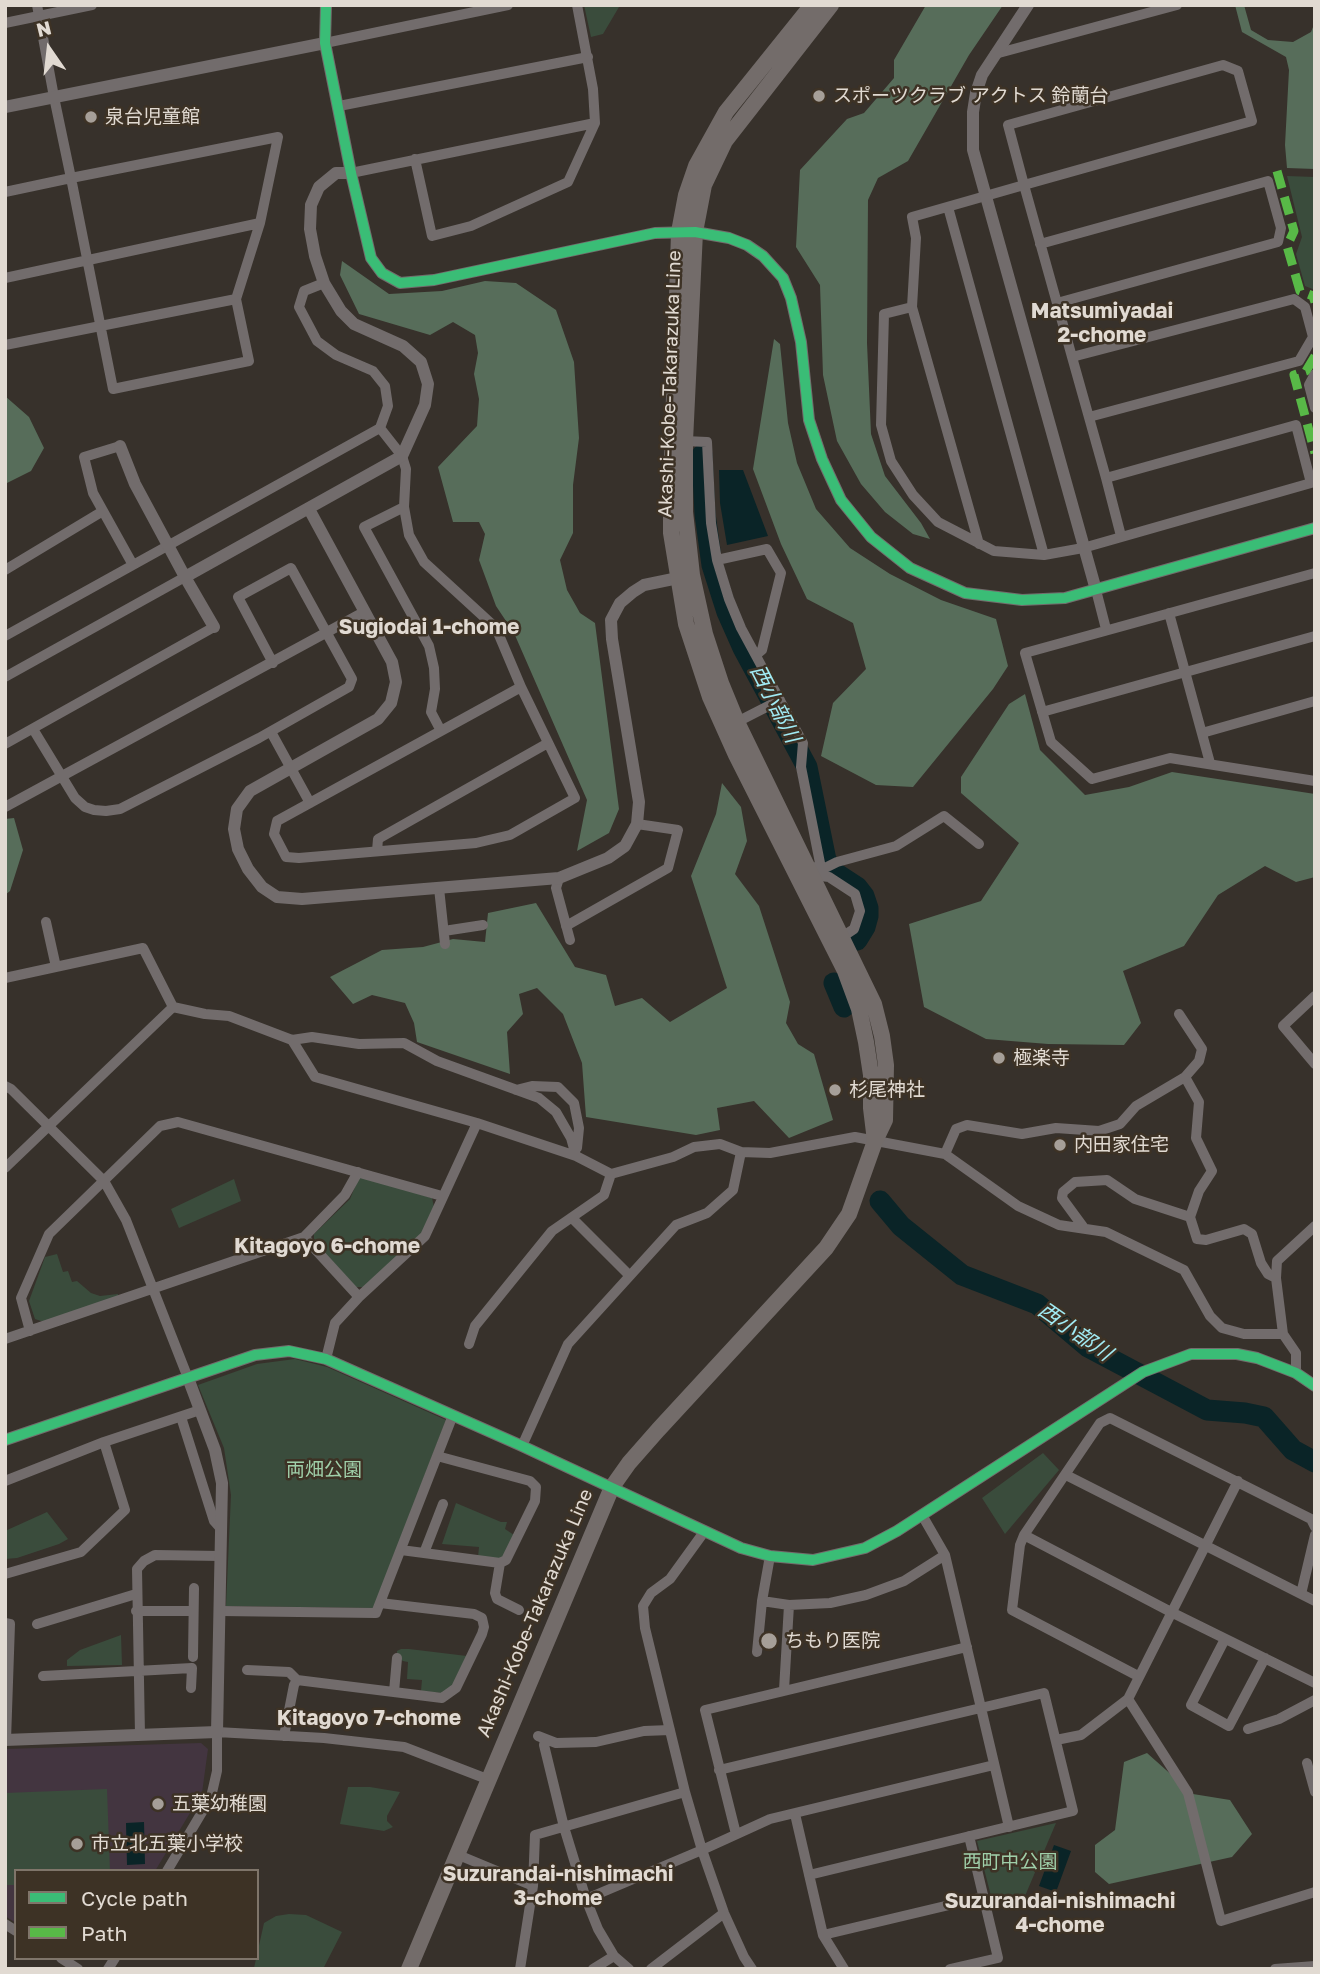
<!DOCTYPE html>
<html>
<head>
<meta charset="utf-8">
<style>
	body { margin:0 }
	#map { position:relative; width:1320px; height:1974px; overflow:hidden; background:#37312b; font-family:"Golos Text",sans-serif }
	canvas { display:block }
	.frame { position:absolute; inset:0; border:7px solid #e1dad2; pointer-events:none }
	.legend { position:absolute; left:14px; top:1869px; width:245px; height:91px; box-sizing:border-box; background:#3d3225; border:2px solid #7f756a; margin:0; padding:9px 12px; list-style:none; font-size:21px; color:#e1dad2 }
	.legend li { display:flex; align-items:center; gap:14px; height:35px }
	.legend b { width:35px; border:2px solid #7f756a }
	.north { position:absolute; left:14px; top:14px; width:70px; height:70px; -webkit-text-stroke:5px #3d3225; paint-order:stroke; rotate:346deg; font-size:19px; font-weight:700; line-height:28px; text-align:center; color:#e1dad2 }
	.north::after { content:''; display:block; margin:auto; width:24px; height:32px; background:#e1dad2; clip-path:polygon(50% 0,100% 100%,50% 72%,0 100%) }
</style>
</head>
<body>
<div id="map">
<canvas width="1320" height="1974"></canvas>
<div class="frame"></div>
<ul class="legend">
<li><b style="height:9px;background:#3abd76"></b>Cycle path</li>
<li><b style="height:9px;background:#58b947"></b>Path</li>
</ul>
<div class="north">N</div>
</div>
<script>
const g = document.querySelector('canvas').getContext('2d');
g.lineJoin = 'round';
function fillPath(path, color) { g.fillStyle = color; g.fill(path, 'evenodd'); }
const shape = rows => new Path2D(rows.map(r => 'M' + r).join(''));
function trace(path, color, width, dash) { g.strokeStyle = color; g.lineWidth = width; g.lineCap = dash ? 'butt' : 'round'; g.setLineDash(dash || []); g.stroke(path); }
function write(font, color, halo, rows, align = 'center') {
  g.font = font + ' "Golos Text","Noto Sans JP",sans-serif'; g.lineWidth = 5; g.setLineDash([]); g.textBaseline = 'middle'; g.strokeStyle = halo; g.fillStyle = color; for (const [text, x, y, turn = 0] of rows) {
    g.save(); g.translate(x, y); g.rotate((+turn || 0) * Math.PI / 180); g.textAlign = isNaN(turn) ? turn : align; if (halo) g.strokeText(text, 0, 0); g.fillText(text, 0, 0); g.restore();
  }
}
const education = shape([
	[201,1743,208,1749,202,1793,155,1871,16,1871,16,1923,5,1916,5,1749]
]);
const green = shape([
	[584,5,619,5,619,7,603,34,591,37],
	[1287,176,1315,177,1315,290,1305,286,1296,254,1302,237],
	[360,1175,432,1198,434,1207,422,1235,365,1287,356,1287,314,1243,314,1234,350,1199],
	[234,1179,241,1201,179,1228,171,1209],
	[57,1254,63,1272,68,1271,72,1282,77,1281,91,1293,100,1296,118,1294,118,1296,44,1322,35,1319,29,1301,45,1257],
	[295,1359,327,1367,446,1420,374,1608,226,1606,231,1495,224,1448,198,1385,257,1364],
	[1043,1453,1059,1470,1005,1534,982,1498],
	[456,1503,501,1522,507,1522,505,1529,514,1535,503,1557,497,1560,478,1557,479,1547,442,1544],
	[47,1512,68,1539,59,1544,17,1558,5,1559,5,1531],
	[121,1635,122,1665,67,1666,67,1660,80,1650],
	[401,1649,409,1649,467,1656,452,1687,442,1693,421,1691,422,1680,407,1679,408,1662,403,1661,397,1657,397,1651],
	[348,1787,370,1787,400,1792,387,1816,387,1821,393,1827,384,1831,340,1824],
	[107,1789,110,1871,16,1871,16,1885,5,1885,5,1793],
	[1056,1823,1025,1896,993,1904,977,1841],
	[289,1914,306,1915,342,1932,323,1969,254,1968,264,1923,276,1916]
]);
const forest = shape([
	[926,5,1003,5,969,55,908,161,878,178,868,200,867,343,871,434,885,476,921,523,930,539,913,534,885,512,861,484,837,441,823,375,820,285,796,247,800,170,847,119,864,113,894,78,894,60],
	[1235,5,1244,5,1251,30,1268,40,1293,42,1311,32,1315,22,1315,169,1287,168,1285,145,1289,70,1286,57,1242,32],
	[342,261,389,294,442,291,485,281,516,283,556,310,574,362,579,438,573,485,573,533,560,560,567,590,580,613,595,623,619,809,609,833,577,851,587,800,514,633,496,606,479,560,485,534,479,522,453,522,438,467,477,426,479,399,474,374,478,353,475,335,453,322,430,335,359,314,340,275],
	[774,339,780,344,788,423,797,463,816,509,850,548,890,574,941,600,996,619,1008,666,993,689,913,787,876,785,821,756,833,703,866,669,853,623,807,599,781,544,753,469],
	[5,396,29,417,44,448,31,471,5,484],
	[1025,694,1040,750,1085,795,1129,787,1172,772,1315,794,1315,877,1296,882,1265,866,1218,895,1184,946,1123,971,1141,1023,1124,1045,1048,1044,986,1039,924,1007,909,924,981,901,1019,843,961,793,961,777,1009,704],
	[722,783,741,807,747,841,735,874,759,906,790,1002,786,1023,798,1044,814,1054,833,1120,789,1138,754,1101,717,1108,720,1130,696,1135,586,1117,582,1063,563,1014,537,988,519,994,523,1014,507,1032,510,1074,417,1042,414,1023,405,1003,372,995,353,1004,330,977,382,950,423,947,453,939,485,942,488,913,536,903,575,967,606,975,615,1006,642,998,670,1022,727,988,691,876,716,814],
	[14,818,23,850,10,891,5,895,5,819],
	[1147,1753,1193,1794,1230,1800,1252,1834,1232,1857,1109,1884,1095,1872,1095,1845,1115,1830,1124,1762]
]);
const water = shape([
	[719,470,743,470,768,536,727,545,720,503],
	[144,1822,145,1864,127,1865,126,1823],
	[1054,1845,1071,1851,1056,1892,1039,1886]
]);
const river = shape([
	[702,455,705,514,712,565,727,612,743,648,807,767,826,860,834,872,857,887,864,896,868,908,868,916,865,927,857,940],
	[834,983,844,1007],
	[880,1201,901,1226,962,1275,1037,1304,1088,1347,1207,1410,1245,1413,1264,1417,1293,1450,1315,1462]
]);
const minor = shape([
	[5,23,92,5],
	[325,43,508,5],
	[995,54,1177,5],
	[339,106,588,57],
	[415,159,432,236,471,226,568,182,595,123,593,89,577,5],
	[351,173,595,123],
	[5,192,71,178,278,137,260,223,236,299,249,361,113,389,71,178,54,97,37,5],
	[948,207,1044,555],
	[1040,244,1268,181,1281,228,1278,242,1057,303],
	[5,278,260,223],
	[912,307,884,314,881,425,891,461,913,495,938,522,994,551,1044,555,1083,548,1311,483,1296,425,1106,478],
	[5,345,236,299],
	[1072,357,1294,299,1305,307,1313,337,1299,361,1089,417],
	[1315,374,1309,385,1315,408],
	[380,428,402,456,406,469,404,507,409,535,424,562,496,628,521,687,277,821,274,834,286,857,299,858,476,843,510,835,575,798,521,687],
	[685,441,707,442,711,523,717,560,729,599,741,628,803,743,801,767,820,863,811,875],
	[120,446,84,457,93,493,133,565],
	[404,507,364,527,429,646,434,668,435,689,431,712,441,731],
	[979,544,912,307,916,238,912,217,1024,185,1252,121,1238,71,1223,65,1008,125,1024,185,1072,357,1106,478,1121,536],
	[717,560,767,549,781,573,762,650,756,655],
	[5,570,103,511],
	[1315,573,1025,653,1051,742,1092,779,1170,758,1315,781],
	[1096,590,1106,629],
	[1169,613,1210,763],
	[5,636,380,428,388,406,385,386,373,371,336,355,317,341,299,307,304,291,324,283],
	[5,677,185,577],
	[1042,712,1315,636],
	[737,722,780,700],
	[33,729,75,798,85,807,94,810,106,811,120,809,259,738,349,687,352,679,291,568,238,597,273,663],
	[271,732,310,803],
	[1202,733,1315,701],
	[5,744,214,627],
	[5,807,364,612],
	[377,851,378,839,548,743],
	[815,873,837,862,896,846,944,816,979,844],
	[812,875,829,877,855,894,860,911,854,929,842,937],
	[559,878,556,888,570,940],
	[439,888,445,944],
	[46,922,56,967],
	[566,926,668,868,678,830,637,824],
	[444,931,483,925],
	[5,978,143,948,173,1007],
	[1315,996,1283,1026,1315,1064],
	[173,1007,205,1014,229,1016,292,1040,315,1077,477,1123,576,1156,611,1174,673,1157,694,1147,720,1144,741,1152,770,1153,855,1137,945,1154,1018,1206,1059,1225,1106,1232,1184,1270,1210,1316,1222,1328,1244,1334,1283,1334,1296,1353,1296,1373],
	[1179,1014,1202,1049,1199,1061,1185,1077,1199,1102,1196,1138,1212,1171,1199,1191,1190,1217,1197,1239,1206,1240,1244,1229,1252,1234,1261,1263,1268,1274,1276,1278],
	[292,1040,312,1037,359,1044,404,1043,437,1061,539,1098,556,1112,571,1138,576,1156],
	[5,1086,11,1089,104,1181,126,1220,188,1378],
	[516,1090,532,1086,558,1087,574,1103,579,1128,577,1148],
	[945,1154,956,1129,967,1125,1022,1134,1056,1128,1099,1131,1120,1124,1136,1106,1185,1077],
	[5,1168,173,1007],
	[572,1218,629,1275],
	[1084,1228,1062,1198,1063,1192,1075,1182,1107,1180,1135,1199,1190,1217],
	[304,1237,359,1297],
	[30,1331,21,1298,49,1234,160,1126,178,1122,442,1196],
	[1283,1334,1276,1278,1277,1261,1315,1226],
	[5,1339,304,1237,345,1195,358,1172],
	[469,1344,475,1326,552,1231,604,1195,611,1174],
	[326,1359,335,1323,359,1297,425,1236,477,1123],
	[181,1417,214,1521,222,1530],
	[522,1446,568,1344,676,1225,707,1213,733,1190,741,1152],
	[1066,1475,1315,1601],
	[5,1481,104,1442,200,1410],
	[922,1515,945,1555,1009,1827],
	[704,1532,670,1579,651,1593,643,1606,645,1628,685,1792,702,1850,724,1913,744,1957,752,1969],
	[1024,1535,1171,1612,1315,1683],
	[401,1550,500,1563,506,1560,535,1501,536,1487,530,1481,437,1456],
	[424,1553,443,1504],
	[500,1563,495,1593,497,1599,519,1610],
	[5,1574,81,1552,125,1510,104,1442],
	[1301,1594,1315,1535],
	[762,1601,789,1605,830,1603,866,1595,904,1581,945,1555],
	[136,1611,193,1611],
	[221,1611,376,1613,453,1415],
	[5,1623,10,1624,6,1740],
	[37,1624,136,1594],
	[1225,1639,1191,1705,1229,1726,1265,1658],
	[757,1652,762,1601,770,1556],
	[193,1657,194,1588],
	[247,1670,289,1672,297,1680],
	[43,1676,192,1668,191,1688],
	[1138,1676,1012,1610,1020,1545,1024,1535,1100,1423,1110,1418,1311,1519,1315,1527],
	[784,1690,789,1605],
	[394,1692,397,1658],
	[1128,1699,1188,1793,1221,1921,1315,1892],
	[1248,1729,1279,1719,1315,1700],
	[140,1735,137,1569,144,1561,155,1555,221,1556],
	[284,1736,294,1685,297,1680,442,1698,456,1688,482,1634,484,1627,482,1618,474,1614,380,1603],
	[538,1736,556,1743,596,1742,644,1731,670,1730],
	[545,1739,544,1745,564,1827,586,1899,598,1929,614,1956,629,1969],
	[1056,1740,1081,1735,1128,1699,1238,1481],
	[1307,1763,1315,1792],
	[719,1770,1044,1693,1073,1811,809,1875],
	[795,1814,823,1935,844,1969],
	[736,1834,705,1710,967,1647],
	[456,1854,533,1886],
	[167,1871,211,1797,217,1771,217,1732,324,1738,404,1747,487,1779],
	[586,1899,702,1850,770,1819,994,1765],
	[5,1924,16,1931],
	[823,1935,983,1897],
	[61,1958,78,1969],
	[108,1969,115,1958],
	[520,1969,533,1886,535,1835,685,1792],
	[593,1969,614,1956],
	[651,1969,724,1913],
	[950,1969,998,1958,969,1836],
	[1275,1969,1315,1966]
]);
const tertiary = shape([
	[326,5,325,43,351,173,371,258,382,273,400,283,434,280,655,233,695,232,729,238,747,245,763,256,783,278,791,298,801,342,809,420,822,459,841,500,871,537,910,568,965,593,1022,600,1065,598,1315,528],
	[1028,5,982,75,976,93,973,112,973,150,1096,590],
	[5,107,325,43],
	[120,446,135,484,185,577,214,627],
	[309,509,392,662,396,682,391,703,378,719,250,791,237,809,234,829,238,849,248,869,262,887,277,897,302,899,559,878,608,858,625,846,637,824,639,802,612,639,611,620,620,603,633,592,644,585,678,578],
	[185,577,402,456,425,405,428,384,421,362,403,346,354,324,341,311,324,283,315,256,310,229,311,205,319,187,336,173,351,173],
	[5,1440,255,1355,289,1351,326,1359,522,1446,741,1548,770,1556,813,1560,865,1548,897,1531,1143,1372,1191,1354,1237,1354,1257,1358,1296,1373,1315,1386],
	[5,1740,217,1732,222,1483,215,1450,188,1378]
]);
const primary = shape([
	[812,5,726,112,696,166,686,195,679,232,671,494,671,533,686,624,710,697,736,755,845,971,859,1009,866,1042,871,1075,871,1108,875,1141],
	[409,1969,612,1487,629,1463,658,1430,826,1248,849,1214,875,1141,885,1120,886,1065,882,1036,874,1004,737,722,721,683,705,634,692,575,685,512,685,441,695,232,704,185,725,141,831,5]
]);
const quiet = shape([
	[1277,171,1294,231,1287,246,1300,291,1313,296,1315,302],
	[1315,356,1306,371,1294,375,1315,453]
]);
const cycleway = shape([
	[326,5,325,43,351,173,371,258,382,273,400,283,434,280,655,233,695,232,729,238,747,245,763,256,783,278,791,298,801,342,809,420,822,459,841,500,871,537,910,568,965,593,1022,600,1065,598,1315,528],
	[5,1440,255,1355,289,1351,326,1359,522,1446,741,1548,770,1556,813,1560,865,1548,897,1531,1143,1372,1191,1354,1237,1354,1257,1358,1296,1373,1315,1386]
]);
const markers = [
	[819,96,7,"#a69f98"],
	[91,117,7,"#a69f98"],
	[999,1058,7,"#a69f98"],
	[835,1090,7,"#a69f98"],
	[1060,1145,7,"#a69f98"],
	[769,1641,9,"#a69f98"],
	[158,1804,7,"#a69f98"],
	[77,1844,7,"#a69f98"]
];
const poiNames = [
	["スポーツクラブ アクトス 鈴蘭台",833,96],
	["泉台児童館",105,117],
	["極楽寺",1013,1058],
	["杉尾神社",849,1090],
	["内田家住宅",1074,1145],
	["ちもり医院",785,1641],
	["五葉幼稚園",172,1804],
	["市立北五葉小学校",91,1844]
];
const streetNames = [
	["Akashi-Kobe-Takarazuka Line",670,384,-88],
	["Akashi-Kobe-Takarazuka Line",535,1613,-67]
];
const parkNames = [
	["両畑公園",324,1470],
	["西町中公園",1010,1862]
];
const neighbourhoodNames = [
	["Matsumiyadai",1102,311],
	["2-chome",1102,335],
	["Sugiodai 1-chome",429,627],
	["Kitagoyo 6-chome",327,1246],
	["Kitagoyo 7-chome",369,1718],
	["Suzurandai-nishimachi",558,1874],
	["3-chome",558,1898],
	["Suzurandai-nishimachi",1060,1901],
	["4-chome",1060,1925]
];
const waterNames = [
	["西小部川",775,704,63],
	["西小部川",1075,1332,35]
];
fillPath(education, '#433540');
fillPath(green, '#3a4c3c');
fillPath(forest, '#576d5a');
fillPath(water, '#0a2427');
trace(river, '#0a2427', 21);
trace(minor, '#726c6c', 10);
trace(tertiary, '#726c6c', 12);
trace(primary, '#736c6a', 16);
trace(quiet, '#58b947', 9, [18, 9]);
trace(cycleway, '#3abd76', 10);
for (const [x, y, r, color] of markers) { const dot = new Path2D(); dot.arc(x, y, r, 0, 2 * Math.PI); g.fillStyle = color; g.fill(dot); trace(dot, '#3d3225', 2.5); }
write('19px', '#e1dad2', '#3d3225', poiNames, 'left');
write('19px', '#e1dad2', '#3d3225', streetNames);
write('19px', '#9fcfa9', '#3d3225', parkNames);
write('bold 21px', '#e1dad2', '#3d3225', neighbourhoodNames);
write('italic 21px', '#a1ebf4', '#3d3225', waterNames);
</script>
</body>
</html>
